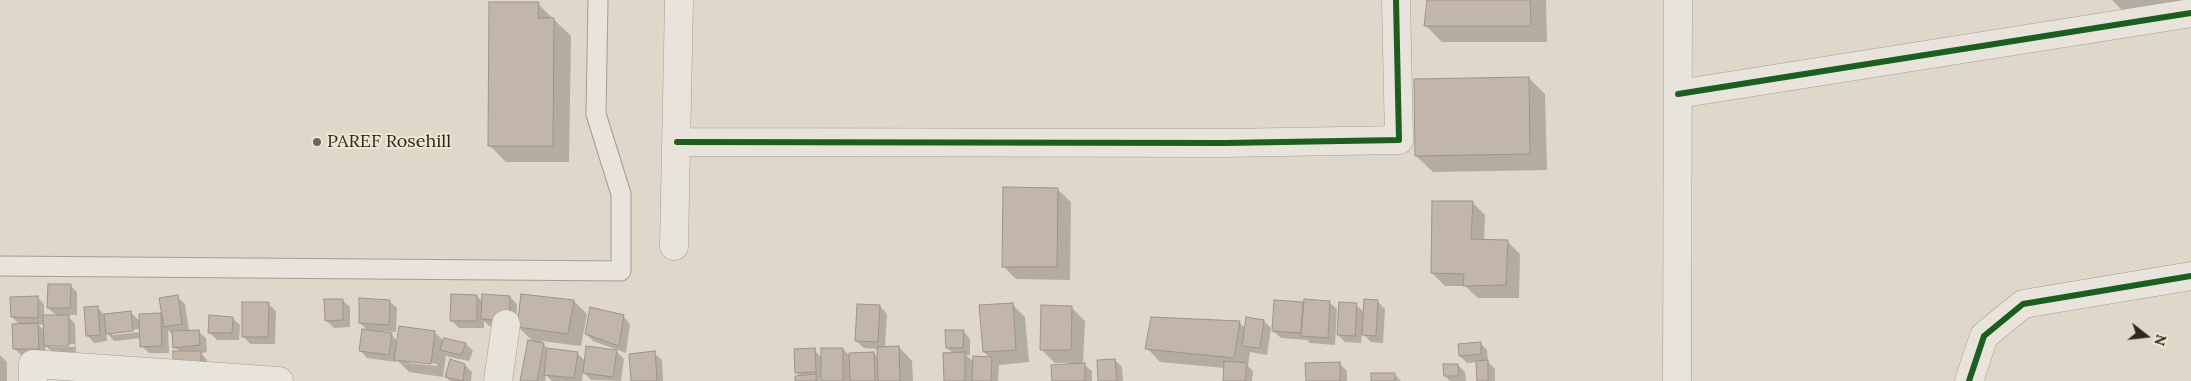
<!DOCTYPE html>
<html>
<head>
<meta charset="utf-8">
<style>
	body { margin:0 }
	#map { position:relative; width:2191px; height:381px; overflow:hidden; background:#dfd7ca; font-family:Lora,serif }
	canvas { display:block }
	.north { position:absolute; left:2121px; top:311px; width:50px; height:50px; -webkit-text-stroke:4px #f0e5d0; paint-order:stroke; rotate:106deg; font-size:14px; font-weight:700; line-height:20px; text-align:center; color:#31261d }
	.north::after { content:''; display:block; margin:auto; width:18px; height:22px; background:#31261d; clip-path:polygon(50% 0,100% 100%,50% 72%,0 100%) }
</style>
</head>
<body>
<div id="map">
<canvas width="2191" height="381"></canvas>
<div class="north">N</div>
</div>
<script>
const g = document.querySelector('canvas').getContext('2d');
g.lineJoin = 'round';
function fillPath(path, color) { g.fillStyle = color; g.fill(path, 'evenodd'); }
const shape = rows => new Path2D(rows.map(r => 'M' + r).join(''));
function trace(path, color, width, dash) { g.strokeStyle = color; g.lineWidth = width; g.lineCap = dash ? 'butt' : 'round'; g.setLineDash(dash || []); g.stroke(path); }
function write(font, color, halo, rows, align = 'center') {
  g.font = font + ' Lora,serif'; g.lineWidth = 4; g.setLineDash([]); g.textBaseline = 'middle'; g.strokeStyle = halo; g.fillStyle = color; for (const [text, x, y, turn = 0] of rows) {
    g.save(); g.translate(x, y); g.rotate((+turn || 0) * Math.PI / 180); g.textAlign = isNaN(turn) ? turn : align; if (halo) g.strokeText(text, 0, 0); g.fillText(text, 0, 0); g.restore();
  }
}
const shadow = shape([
	[1428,0,1546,0,1547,42,1442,42,1425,25],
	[2112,0,2191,0,2126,14],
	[538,4,571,36,569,162,506,162,489,145],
	[1529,78,1545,94,1547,170,1433,172,1416,156],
	[1057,189,1071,202,1070,280,1016,279,1003,266],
	[1472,202,1485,215,1484,240,1507,241,1520,254,1519,298,1478,298,1465,286,1445,286,1432,273],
	[70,285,77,292,77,315,67,315,75,324,76,352,52,352,45,345,46,356,22,356,14,348,20,325,12,317,37,297,44,304,44,317,57,316,48,308],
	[38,324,45,325,45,332],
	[50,344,75,344,75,347,50,347],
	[477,296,483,302,510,297,517,304,516,327,489,326,484,321,484,328,459,328,452,321],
	[522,296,574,301,587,314,581,346,541,341,549,350,577,353,585,361,616,351,624,359,621,381,591,380,583,372,582,381,552,381,546,375,545,381,521,381,534,342,518,327],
	[177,297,185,304,189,331,198,331,206,338,207,352,201,353,207,360,208,371,174,347,173,335,168,330,169,353,149,353,142,346,141,338,114,341,106,332,107,341,94,343,87,335,97,307,105,315,131,313,141,322,160,314,164,318],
	[139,329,140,332,112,335,112,332],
	[342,300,350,307,350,327,334,328,326,320],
	[389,301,397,308,396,332,381,331,381,333,391,334,398,342,434,332,444,341,445,339,466,344,473,351,469,361,449,357,446,355,443,377,409,372,396,359,396,362,367,358,360,350,368,331,360,323],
	[409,360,437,364,437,366,409,363],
	[1377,301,1385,309,1383,343,1371,342,1362,333,1361,343,1345,342,1338,335,1356,305,1365,313],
	[1275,302,1329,302,1337,309,1335,345,1310,343,1307,340,1281,338,1273,331],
	[268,304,276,311,275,344,250,344,243,336],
	[1012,304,1025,317,1029,362,999,365,998,381,945,381,953,353,947,348,963,331,970,339,970,355,966,355,974,362,990,358,984,352],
	[880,306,887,314,885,348,899,347,912,361,913,381,823,381,823,378,819,379,821,381,797,381,801,377,796,372,814,350,822,358,843,349,851,357,874,353,878,358,878,349,864,348,856,341],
	[1071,307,1085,321,1083,364,1092,371,1092,381,1053,381,1069,363,1055,363,1041,349],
	[623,316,630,324,626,353,593,341,585,333],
	[232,318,240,325,239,340,217,340,209,332],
	[1264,321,1271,328,1267,355,1250,352,1248,366,1253,371,1252,381,1224,381,1225,368,1160,362,1147,348,1239,322,1246,329],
	[1480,343,1487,350,1488,362,1495,369,1495,381,1478,381,1478,362,1467,363,1460,356],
	[654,353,662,360,663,381,632,381],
	[0,355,7,362,7,381,0,381],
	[1115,360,1122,367,1123,381,1099,381],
	[1339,363,1347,371,1347,381,1307,381],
	[465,365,472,372,471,381,450,381,446,377],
	[1458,365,1465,372,1466,381,1450,381,1445,376],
	[1394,374,1401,381,1372,381]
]);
const building = shape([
	[1427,0,1530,0,1531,26,1424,26,1427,0],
	[489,2,539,2,538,18,554,18,553,146,488,146,489,2],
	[1529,77,1530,154,1415,156,1414,79,1529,77],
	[1003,187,1058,188,1057,267,1002,267,1003,187],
	[1432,201,1473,201,1471,239,1508,240,1506,285,1463,286,1464,274,1431,273,1432,201],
	[48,284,71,284,70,308,47,308,48,284],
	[451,294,477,295,477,321,450,321,451,294],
	[482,294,510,296,509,321,481,319,482,294],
	[521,294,574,300,568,334,517,327,521,294],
	[178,295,182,324,164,327,159,298,178,295],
	[38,296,38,318,11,317,10,297,38,296],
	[359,298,390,300,389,325,359,323,359,298],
	[324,299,343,299,343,320,325,321,324,299],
	[1304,299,1330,301,1328,338,1301,336,1304,299],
	[1364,299,1378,300,1376,336,1362,335,1364,299],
	[1274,300,1303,302,1301,333,1272,331,1274,300],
	[242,302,269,302,268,337,242,337,242,302],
	[1339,302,1357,303,1355,336,1337,335,1339,302],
	[1013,303,1016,350,983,352,979,305,1013,303],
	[857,304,880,305,878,342,855,341,857,304],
	[1041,305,1072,306,1071,350,1040,350,1041,305],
	[98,306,100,335,86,336,84,307,98,306],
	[590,307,624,315,619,346,585,334,590,307],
	[131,311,133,331,106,334,104,314,131,311],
	[161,313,162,346,140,347,139,314,161,313],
	[43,315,69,315,69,346,44,346,43,315],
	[209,315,233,317,232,333,208,333,209,315],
	[1151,317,1240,321,1234,358,1145,349,1151,317],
	[1246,317,1264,320,1260,348,1242,346,1246,317],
	[38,323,39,349,13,349,12,324,38,323],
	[399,326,435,331,431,364,394,360,399,326],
	[362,329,392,333,389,355,359,351,362,329],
	[199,330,200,345,173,348,172,331,199,330],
	[945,330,964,330,963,348,946,348,945,330],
	[444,338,466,343,461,355,440,350,444,338],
	[528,340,544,343,537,381,520,381,528,340],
	[1481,342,1481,354,1459,356,1458,344,1481,342],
	[586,346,617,350,613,377,583,373,586,346],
	[899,346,900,381,878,381,877,347,899,346],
	[547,348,578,352,574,378,544,375,547,348],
	[815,348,816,372,795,373,794,349,815,348],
	[821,348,843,348,843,381,821,381,821,348],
	[173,351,201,351,201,365,173,364,173,351],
	[655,351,657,381,631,381,629,354,655,351],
	[874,352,875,381,850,381,849,353,874,352],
	[965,352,965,381,944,381,943,353,965,352],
	[973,356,992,357,991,381,972,381,973,356],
	[450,359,465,364,463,381,445,377,450,359],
	[1115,359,1117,381,1098,381,1097,360,1115,359],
	[1488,360,1488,381,1477,381,1476,361,1488,360],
	[1224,361,1247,363,1245,381,1223,381,1224,361],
	[1340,362,1340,381,1306,381,1305,363,1340,362],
	[1085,363,1085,381,1052,381,1051,365,1085,363],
	[1443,364,1458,364,1459,376,1444,376,1443,364],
	[1371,373,1395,373,1395,381,1371,381,1371,373],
	[816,374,816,381,795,381,795,376,816,374]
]);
const service = shape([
	[0,266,621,271,621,194,596,114,598,0]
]);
const minor = shape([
	[1678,94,2191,13],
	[677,142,1225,143,1399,140,1396,0],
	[674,246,679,0],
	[33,381,33,364,279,381],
	[498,381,506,324],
	[1677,381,1678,0],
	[1969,381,1984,336,2023,304,2191,276]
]);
const cycleway = shape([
	[1678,94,2191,13],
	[677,142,1225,143,1399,140,1396,0],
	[1969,381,1984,336,2023,304,2191,276]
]);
const markers = [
	[317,142,5,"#6e645a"]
];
const poiNames = [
	["PAREF Rosehill",327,142]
];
fillPath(shadow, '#0003');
fillPath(building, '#c2b6ab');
trace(building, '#9e938a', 1);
trace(service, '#a49d94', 21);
trace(minor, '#a49d94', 29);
trace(service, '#e8e3db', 19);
trace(minor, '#e8e3db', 28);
trace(cycleway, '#1b5e20', 6);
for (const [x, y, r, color] of markers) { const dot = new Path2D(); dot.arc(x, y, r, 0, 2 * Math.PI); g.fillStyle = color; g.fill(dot); trace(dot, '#f0e5d0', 2); }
write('18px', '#31261d', '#f0e5d0', poiNames, 'left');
</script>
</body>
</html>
